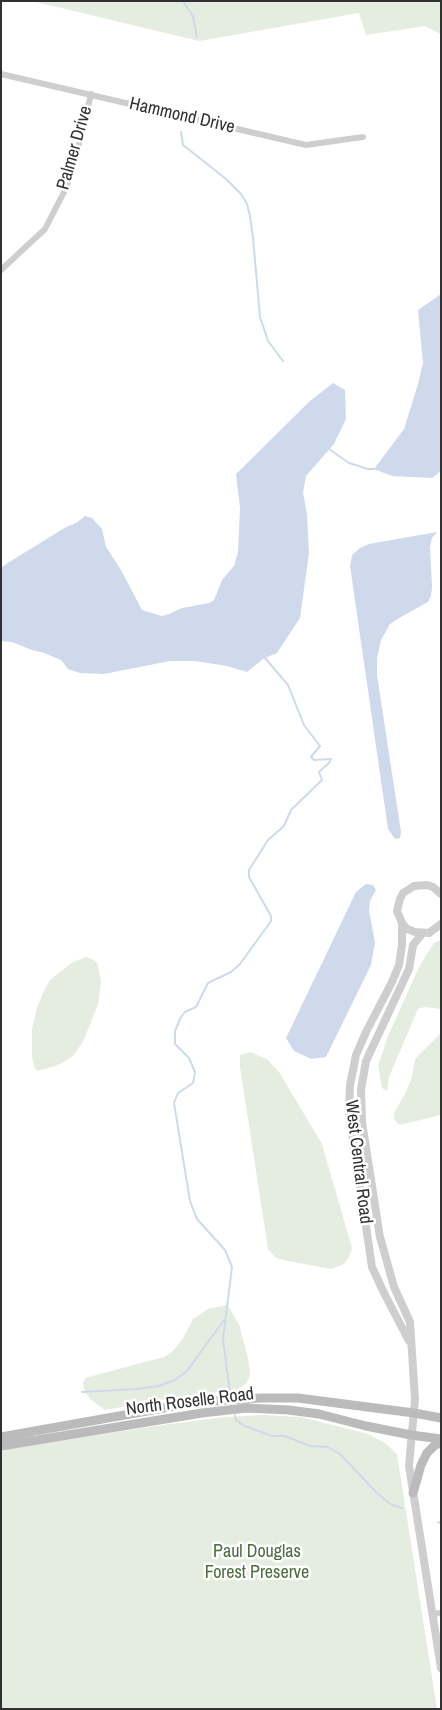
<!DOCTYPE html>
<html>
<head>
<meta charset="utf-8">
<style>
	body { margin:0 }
	#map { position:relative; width:442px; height:1710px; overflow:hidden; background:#fff; font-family:"Archivo Narrow",sans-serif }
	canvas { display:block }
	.frame { position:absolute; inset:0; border:2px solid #313131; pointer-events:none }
</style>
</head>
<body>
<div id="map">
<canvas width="442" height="1710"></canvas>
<div class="frame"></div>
</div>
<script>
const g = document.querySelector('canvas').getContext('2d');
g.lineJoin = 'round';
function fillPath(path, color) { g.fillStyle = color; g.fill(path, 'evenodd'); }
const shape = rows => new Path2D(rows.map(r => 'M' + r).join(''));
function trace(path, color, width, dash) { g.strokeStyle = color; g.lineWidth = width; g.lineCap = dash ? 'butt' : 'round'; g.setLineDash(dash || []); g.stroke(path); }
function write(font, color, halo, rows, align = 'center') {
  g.font = font + ' "Archivo Narrow",sans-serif'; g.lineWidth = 5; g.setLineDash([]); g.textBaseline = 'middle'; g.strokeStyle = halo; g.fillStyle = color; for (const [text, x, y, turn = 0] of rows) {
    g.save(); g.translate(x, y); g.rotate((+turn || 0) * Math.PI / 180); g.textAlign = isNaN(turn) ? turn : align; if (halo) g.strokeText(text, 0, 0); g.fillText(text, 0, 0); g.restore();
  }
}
const green = shape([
	[32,1,441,1,441,34,425,26,366,35,359,13,199,41],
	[441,940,441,1009,424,1007,418,1009,389,1077,387,1091,382,1088,378,1066,388,1036,420,965,434,943],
	[86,957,92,959,97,962,101,982,98,1004,83,1042,72,1057,58,1065,38,1071,35,1069,32,1057,32,1029,37,1008,43,993,50,980,73,962],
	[441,1033,441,1115,399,1125,394,1119,394,1113,406,1092,412,1077,415,1059],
	[250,1052,267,1059,279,1072,322,1144,352,1248,349,1257,344,1264,331,1269,283,1260,275,1257,268,1249,240,1067,240,1055],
	[227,1305,239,1324,248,1358,250,1372,249,1378,246,1384,234,1391,183,1396,105,1410,90,1399,85,1392,83,1383,85,1378,164,1357,172,1352,182,1340,193,1319,208,1309],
	[263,1415,301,1417,368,1434,385,1443,397,1454,437,1709,1,1709,1,1450,163,1425,225,1417]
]);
const water = shape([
	[441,294,441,471,432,478,392,476,374,469,404,429,418,384,423,363,418,310],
	[333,383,345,390,346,419,334,444,306,476,303,493,307,514,309,553,300,618,277,653,263,659,247,672,227,666,195,661,170,661,104,674,80,673,68,669,61,660,44,653,32,650,12,642,1,641,1,568,6,564,66,527,76,523,85,516,92,518,102,529,106,547,121,570,142,610,162,616,169,614,182,608,209,603,214,600,222,580,234,566,238,552,240,508,236,474,310,401],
	[437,532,432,538,430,547,432,587,431,596,428,602,401,617,390,624,381,640,377,658,377,675,401,832,400,838,395,839,388,829,350,566,352,555,360,548,369,544],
	[366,884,373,885,376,890,370,901,369,911,375,942,371,965,326,1057,311,1059,294,1051,286,1038,356,892]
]);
const stream = shape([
	[183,1,193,16,197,37],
	[181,132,183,145,226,179,241,194,247,204,250,216,253,238,260,317,268,341,283,361],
	[329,449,349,463,368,469,374,469],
	[82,1392,137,1389,159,1386,175,1380,187,1371,224,1320],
	[230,1394,223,1339,232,1267,225,1250,197,1219,190,1201,174,1103,178,1093,193,1083,195,1072,189,1058,175,1044,175,1031,181,1017,185,1012,196,1007,208,983,231,972,240,964,271,921,271,916,249,877,249,870,268,840,284,826,291,810,322,780,319,772,329,763,331,759,314,760,311,757,320,746,304,725,288,685,265,658],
	[235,1415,236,1420,245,1426,272,1436,285,1436,310,1446,328,1447,340,1454,375,1491,390,1504,402,1508],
	[438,1522,441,1523]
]);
const minor = shape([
	[1,74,306,145,363,137],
	[1,270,45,229,64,192,72,173,91,94],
	[432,1614,441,1613]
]);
const tertiary = shape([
	[441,894,433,887,427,885,414,886,403,893,400,899,397,911,402,923,407,929,415,932,429,933,441,924],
	[402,923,402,945,399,965,392,982,366,1032,356,1055,350,1085,349,1112,372,1267,384,1293,409,1341],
	[422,934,413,945,409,969,366,1061,361,1090,362,1122,380,1237,394,1287,410,1322,415,1399,409,1466,441,1668]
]);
const secondary = shape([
	[1,1437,198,1402,261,1398,298,1398,414,1413,441,1418],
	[1,1446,202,1413,246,1408,289,1410,319,1414,366,1426,411,1435,441,1439],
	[413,1493,421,1465,427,1453,435,1445,441,1443]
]);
const streetNames = [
	["Hammond Drive",182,116,13],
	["Palmer Drive",75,148,-74],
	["West Central Road",358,1162,83],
	["North Roselle Road",190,1402,-7]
];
const parkNames = [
	["Paul Douglas",257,1552],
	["Forest Preserve",257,1573]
];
fillPath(green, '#e5ede0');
fillPath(water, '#cedaec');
trace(stream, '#cedaec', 2);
trace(minor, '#cecece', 6);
trace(tertiary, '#cecece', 8);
trace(secondary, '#bbb', 9);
write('18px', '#313131', '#fff', streetNames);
write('18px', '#4c6c40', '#fff', parkNames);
</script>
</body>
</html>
